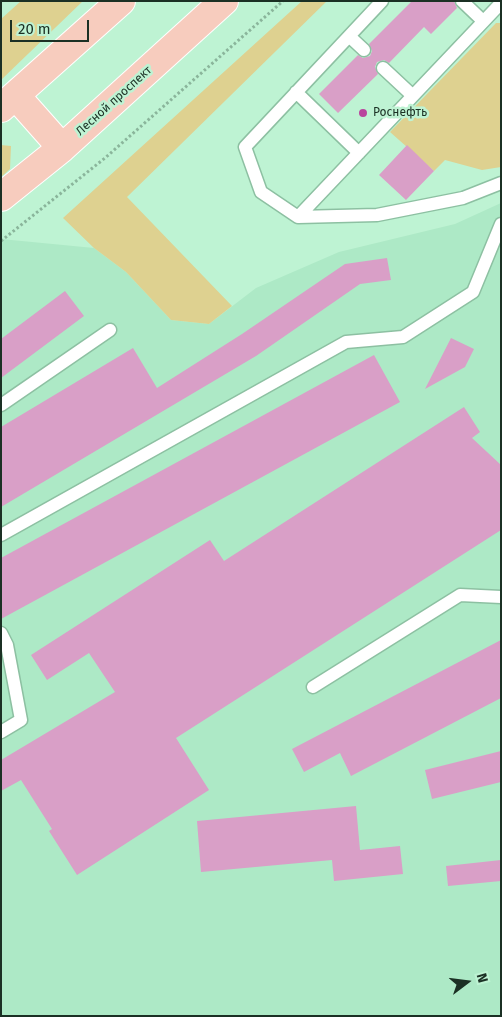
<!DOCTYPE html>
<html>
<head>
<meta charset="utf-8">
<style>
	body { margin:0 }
	#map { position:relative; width:502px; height:1017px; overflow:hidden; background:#bef3d3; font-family:"Fira Sans",sans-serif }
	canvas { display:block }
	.frame { position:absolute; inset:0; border:2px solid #1b3024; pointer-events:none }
	.north { position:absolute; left:442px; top:957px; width:50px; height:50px; -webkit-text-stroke:4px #bef3d3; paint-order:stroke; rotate:75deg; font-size:14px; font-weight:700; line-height:20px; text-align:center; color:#1b3024 }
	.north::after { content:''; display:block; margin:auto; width:18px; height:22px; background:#1b3024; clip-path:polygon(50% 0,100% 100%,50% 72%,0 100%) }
	.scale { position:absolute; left:10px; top:20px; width:79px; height:22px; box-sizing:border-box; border:2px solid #1b3024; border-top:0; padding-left:6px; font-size:15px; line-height:18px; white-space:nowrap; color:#1b3024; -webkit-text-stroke:4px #bef3d3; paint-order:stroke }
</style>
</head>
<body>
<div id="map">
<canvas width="502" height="1017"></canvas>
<div class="frame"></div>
<div class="north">N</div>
<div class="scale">20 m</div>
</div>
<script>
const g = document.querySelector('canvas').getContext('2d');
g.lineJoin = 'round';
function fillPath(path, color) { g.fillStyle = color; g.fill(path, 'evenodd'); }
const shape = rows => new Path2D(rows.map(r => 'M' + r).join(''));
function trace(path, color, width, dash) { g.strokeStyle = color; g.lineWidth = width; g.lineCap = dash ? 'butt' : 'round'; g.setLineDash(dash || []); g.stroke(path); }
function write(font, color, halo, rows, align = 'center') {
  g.font = font + ' "Fira Sans",sans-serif'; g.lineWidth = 5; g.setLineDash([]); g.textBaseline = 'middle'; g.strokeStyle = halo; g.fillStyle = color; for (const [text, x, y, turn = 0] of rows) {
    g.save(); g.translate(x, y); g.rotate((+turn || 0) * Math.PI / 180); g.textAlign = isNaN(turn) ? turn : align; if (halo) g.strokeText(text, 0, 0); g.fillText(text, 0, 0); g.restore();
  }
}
const built = shape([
	[501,203,501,1016,1,1016,1,239,94,248,126,272,171,320,209,324,256,288,339,252,455,224]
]);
const green = shape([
	[21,1,83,1,1,80,1,19],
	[302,1,327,1,127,197,232,306,209,324,171,320,126,272,94,248,63,218],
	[496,23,501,23,501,167,482,170,445,160,434,171,390,132],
	[1,145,11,146,10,169,1,177]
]);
const building = shape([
	[412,1,454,1,457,8,431,34,424,27,389,63,384,60,377,62,375,67,378,74,338,113,319,94,358,55,363,58,370,56,372,51,369,44],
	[407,145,434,171,406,200,379,175],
	[387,258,391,280,360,284,256,356,1,507,1,427,133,348,157,388,242,334,345,264],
	[65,291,84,316,1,378,1,339],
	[451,338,474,349,465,367,425,389],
	[374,355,400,402,1,619,1,558],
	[464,407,480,432,472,438,501,465,501,530,176,738,209,790,77,875,49,831,52,829,21,780,1,791,1,760,115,692,89,653,47,680,31,655,210,540,224,561],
	[501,640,501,698,351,776,340,753,304,772,292,749],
	[501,751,501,782,432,799,425,770],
	[356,806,360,850,400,846,403,874,334,881,332,860,201,872,197,821],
	[501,860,501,881,448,886,446,866]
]);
const path = shape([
	[1,241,105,158,283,1]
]);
const lane = shape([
	[382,1,245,147,261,192,298,217,377,215,463,198,501,183],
	[462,1,483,21],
	[349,36,364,50],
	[383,68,413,96],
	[296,92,359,153],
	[298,217,501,3],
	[1,405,110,330],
	[1,535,346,342,403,337,473,292,501,224],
	[1,633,7,645,21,720,1,732],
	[313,687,460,595,501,597]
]);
const primary = shape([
	[16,96,62,148],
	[1,108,121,1],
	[1,197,62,148,224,1]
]);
const markers = [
	[363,113,5,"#b9449d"]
];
const streetNames = [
	["Лесной проспект",114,101,-42]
];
const poiNames = [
	["Роснефть",373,113]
];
fillPath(built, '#ade9c6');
fillPath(green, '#ded190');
fillPath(building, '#d99fc7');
trace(lane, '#8dc0a2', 15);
trace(primary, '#fff', 30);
trace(path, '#8ab59b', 3, [2.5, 2.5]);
trace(lane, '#fff', 12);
trace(primary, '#f7ccbe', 28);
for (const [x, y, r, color] of markers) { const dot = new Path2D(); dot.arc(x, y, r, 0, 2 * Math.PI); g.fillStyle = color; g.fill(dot); trace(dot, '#bef3d3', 2); }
write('12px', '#1b3024', '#bef3d3', streetNames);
write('12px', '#1b3024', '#bef3d3', poiNames, 'left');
</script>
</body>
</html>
